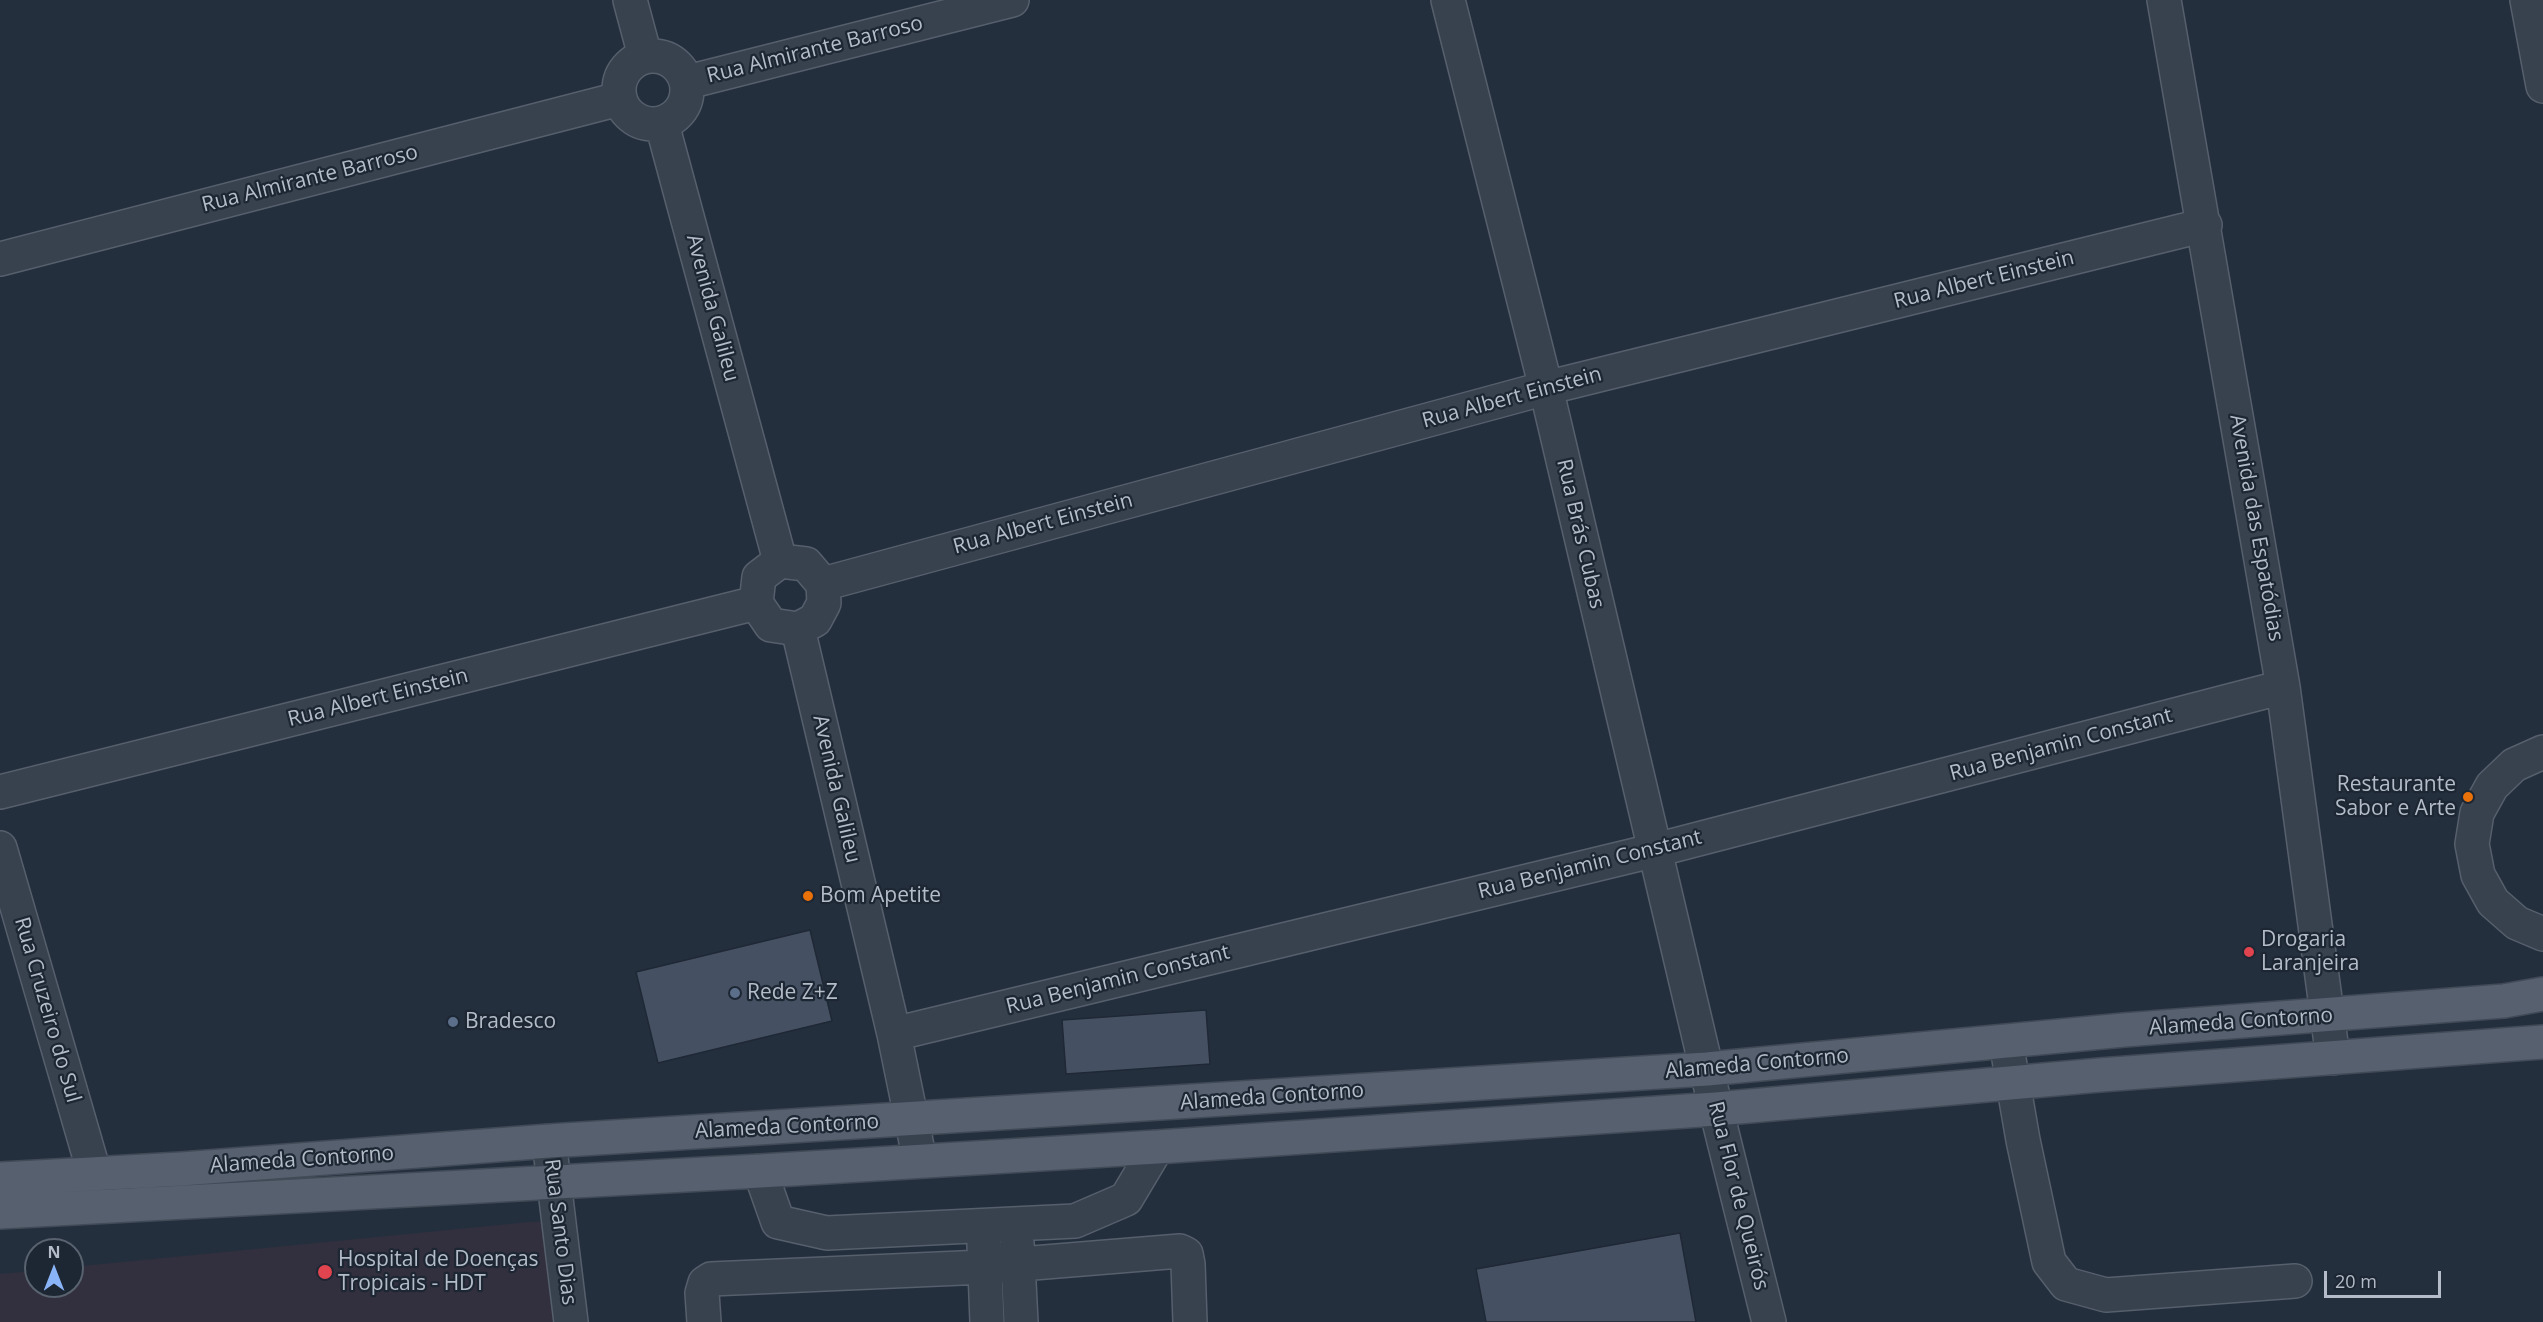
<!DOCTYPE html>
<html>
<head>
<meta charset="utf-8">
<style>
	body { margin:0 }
	#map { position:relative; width:2543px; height:1322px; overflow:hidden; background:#242f3e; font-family:"Open Sans",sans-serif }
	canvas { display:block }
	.north { position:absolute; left:24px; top:1238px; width:60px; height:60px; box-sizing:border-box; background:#1d2633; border:2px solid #59626f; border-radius:50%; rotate:0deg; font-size:16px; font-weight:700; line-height:24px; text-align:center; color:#b4bcc9 }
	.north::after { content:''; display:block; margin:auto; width:21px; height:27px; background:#8ab4f8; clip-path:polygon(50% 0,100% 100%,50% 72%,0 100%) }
	.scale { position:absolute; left:2324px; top:1271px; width:117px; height:27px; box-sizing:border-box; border:3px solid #b4bcc9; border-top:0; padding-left:8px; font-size:18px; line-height:21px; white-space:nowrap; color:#b4bcc9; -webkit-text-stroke:4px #1d2633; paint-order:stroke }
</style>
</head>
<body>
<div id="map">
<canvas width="2543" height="1322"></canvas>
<div class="north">N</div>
<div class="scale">20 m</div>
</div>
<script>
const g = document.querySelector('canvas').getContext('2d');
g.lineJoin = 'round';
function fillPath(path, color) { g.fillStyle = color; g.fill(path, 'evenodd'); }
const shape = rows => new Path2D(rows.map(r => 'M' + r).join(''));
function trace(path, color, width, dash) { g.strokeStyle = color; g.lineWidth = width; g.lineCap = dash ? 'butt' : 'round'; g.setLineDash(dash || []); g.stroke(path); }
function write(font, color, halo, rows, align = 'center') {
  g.font = font + ' "Open Sans",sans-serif'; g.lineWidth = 4.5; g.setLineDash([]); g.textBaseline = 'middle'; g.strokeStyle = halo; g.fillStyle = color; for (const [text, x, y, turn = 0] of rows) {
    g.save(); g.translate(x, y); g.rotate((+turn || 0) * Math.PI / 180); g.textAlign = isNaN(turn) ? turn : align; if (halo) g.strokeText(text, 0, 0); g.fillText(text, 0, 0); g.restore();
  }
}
const medical = shape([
	[573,1220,581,1322,0,1322,0,1274,36,1271,36,1286,72,1286,72,1267,530,1222]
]);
const building = shape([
	[810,930,832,1021,658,1063,636,972,810,930],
	[1206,1010,1210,1064,1066,1074,1062,1020,1206,1010],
	[1680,1233,1696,1322,1486,1322,1476,1269,1680,1233]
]);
const minor = shape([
	[630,0,645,56],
	[1448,0,1546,388,1716,1109,1769,1322],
	[2164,0,2283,687,2333,1058],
	[2527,0,2543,86],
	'619 90a34 34 0 1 1 68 0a34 34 0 1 1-68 0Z',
	[688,82,1012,0],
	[662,124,780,561],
	[0,259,619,99],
	[780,561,806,564,823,584,824,603,815,620,798,629,771,625,756,603,759,577,780,561],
	[823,584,1546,388,2205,225],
	[798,629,894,1034,920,1161],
	[2543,752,2514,765,2492,786,2477,813,2472,844,2478,875,2493,902,2517,923,2543,934],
	[0,792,756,603],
	[0,848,94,1172],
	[894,1034,1656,850,2283,687],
	[2006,1042,2023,1140,2049,1262,2066,1284,2106,1295,2295,1281],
	[549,1141,571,1322],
	[760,1171,778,1222,827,1233,1075,1221,1126,1199,1157,1147],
	[1017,1243,1021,1322],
	[984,1244,987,1322],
	[704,1322,702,1293,705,1283,711,1279,984,1267,1180,1251,1186,1254,1188,1264,1190,1322]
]);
const major = shape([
	[0,1179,181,1169,549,1141,1707,1069,2124,1030,2504,1001,2543,994],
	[0,1212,760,1171,1157,1147,1716,1109,2100,1075,2543,1042]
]);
const markers = [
	[2468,797,6,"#e8710a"],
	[808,896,6,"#e8710a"],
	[2249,952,6,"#e0444e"],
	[735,993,6,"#5c6f8a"],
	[453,1022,6,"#5c6f8a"],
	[325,1272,8,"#e0444e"]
];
const streetNames = [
	["Rua Almirante Barroso",815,50,-14],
	["Rua Almirante Barroso",310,179,-14],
	["Rua Albert Einstein",1984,280,-14],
	["Avenida Galileu",712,308,75],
	["Rua Albert Einstein",1512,398,-15],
	["Rua Albert Einstein",1043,524,-15],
	["Avenida das Espatódias",2256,528,80],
	["Rua Brás Cubas",1580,534,77],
	["Rua Albert Einstein",378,698,-14],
	["Rua Benjamin Constant",2061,745,-15],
	["Avenida Galileu",836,789,77],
	["Rua Benjamin Constant",1590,865,-14],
	["Rua Benjamin Constant",1118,980,-14],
	["Rua Cruzeiro do Sul",47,1010,74],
	["Alameda Contorno",2241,1022,-4],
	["Alameda Contorno",1757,1064,-5],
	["Alameda Contorno",1272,1097,-4],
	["Alameda Contorno",787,1127,-3],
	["Alameda Contorno",302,1160,-4],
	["Rua Flor de Queirós",1738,1196,76],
	["Rua Santo Dias",560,1232,83]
];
const poiNames = [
	["Restaurante",2456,785,"right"],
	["Sabor e Arte",2456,809,"right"],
	["Bom Apetite",820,896],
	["Drogaria",2261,940],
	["Laranjeira",2261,964],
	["Rede Z+Z",747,993],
	["Bradesco",465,1022],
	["Hospital de Doenças",338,1260],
	["Tropicais - HDT",338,1284]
];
fillPath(medical, '#32303f');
fillPath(building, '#455162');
trace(building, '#1f2835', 1.5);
trace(minor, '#565f6c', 36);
trace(major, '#414a57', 36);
trace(minor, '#38414e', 33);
trace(major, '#56606e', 33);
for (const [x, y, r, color] of markers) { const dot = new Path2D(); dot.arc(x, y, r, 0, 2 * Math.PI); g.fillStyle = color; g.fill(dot); trace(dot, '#1d2633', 2); }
write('21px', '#b4bcc9', '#1d2633', streetNames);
write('21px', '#b4bcc9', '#1d2633', poiNames, 'left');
</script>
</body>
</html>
